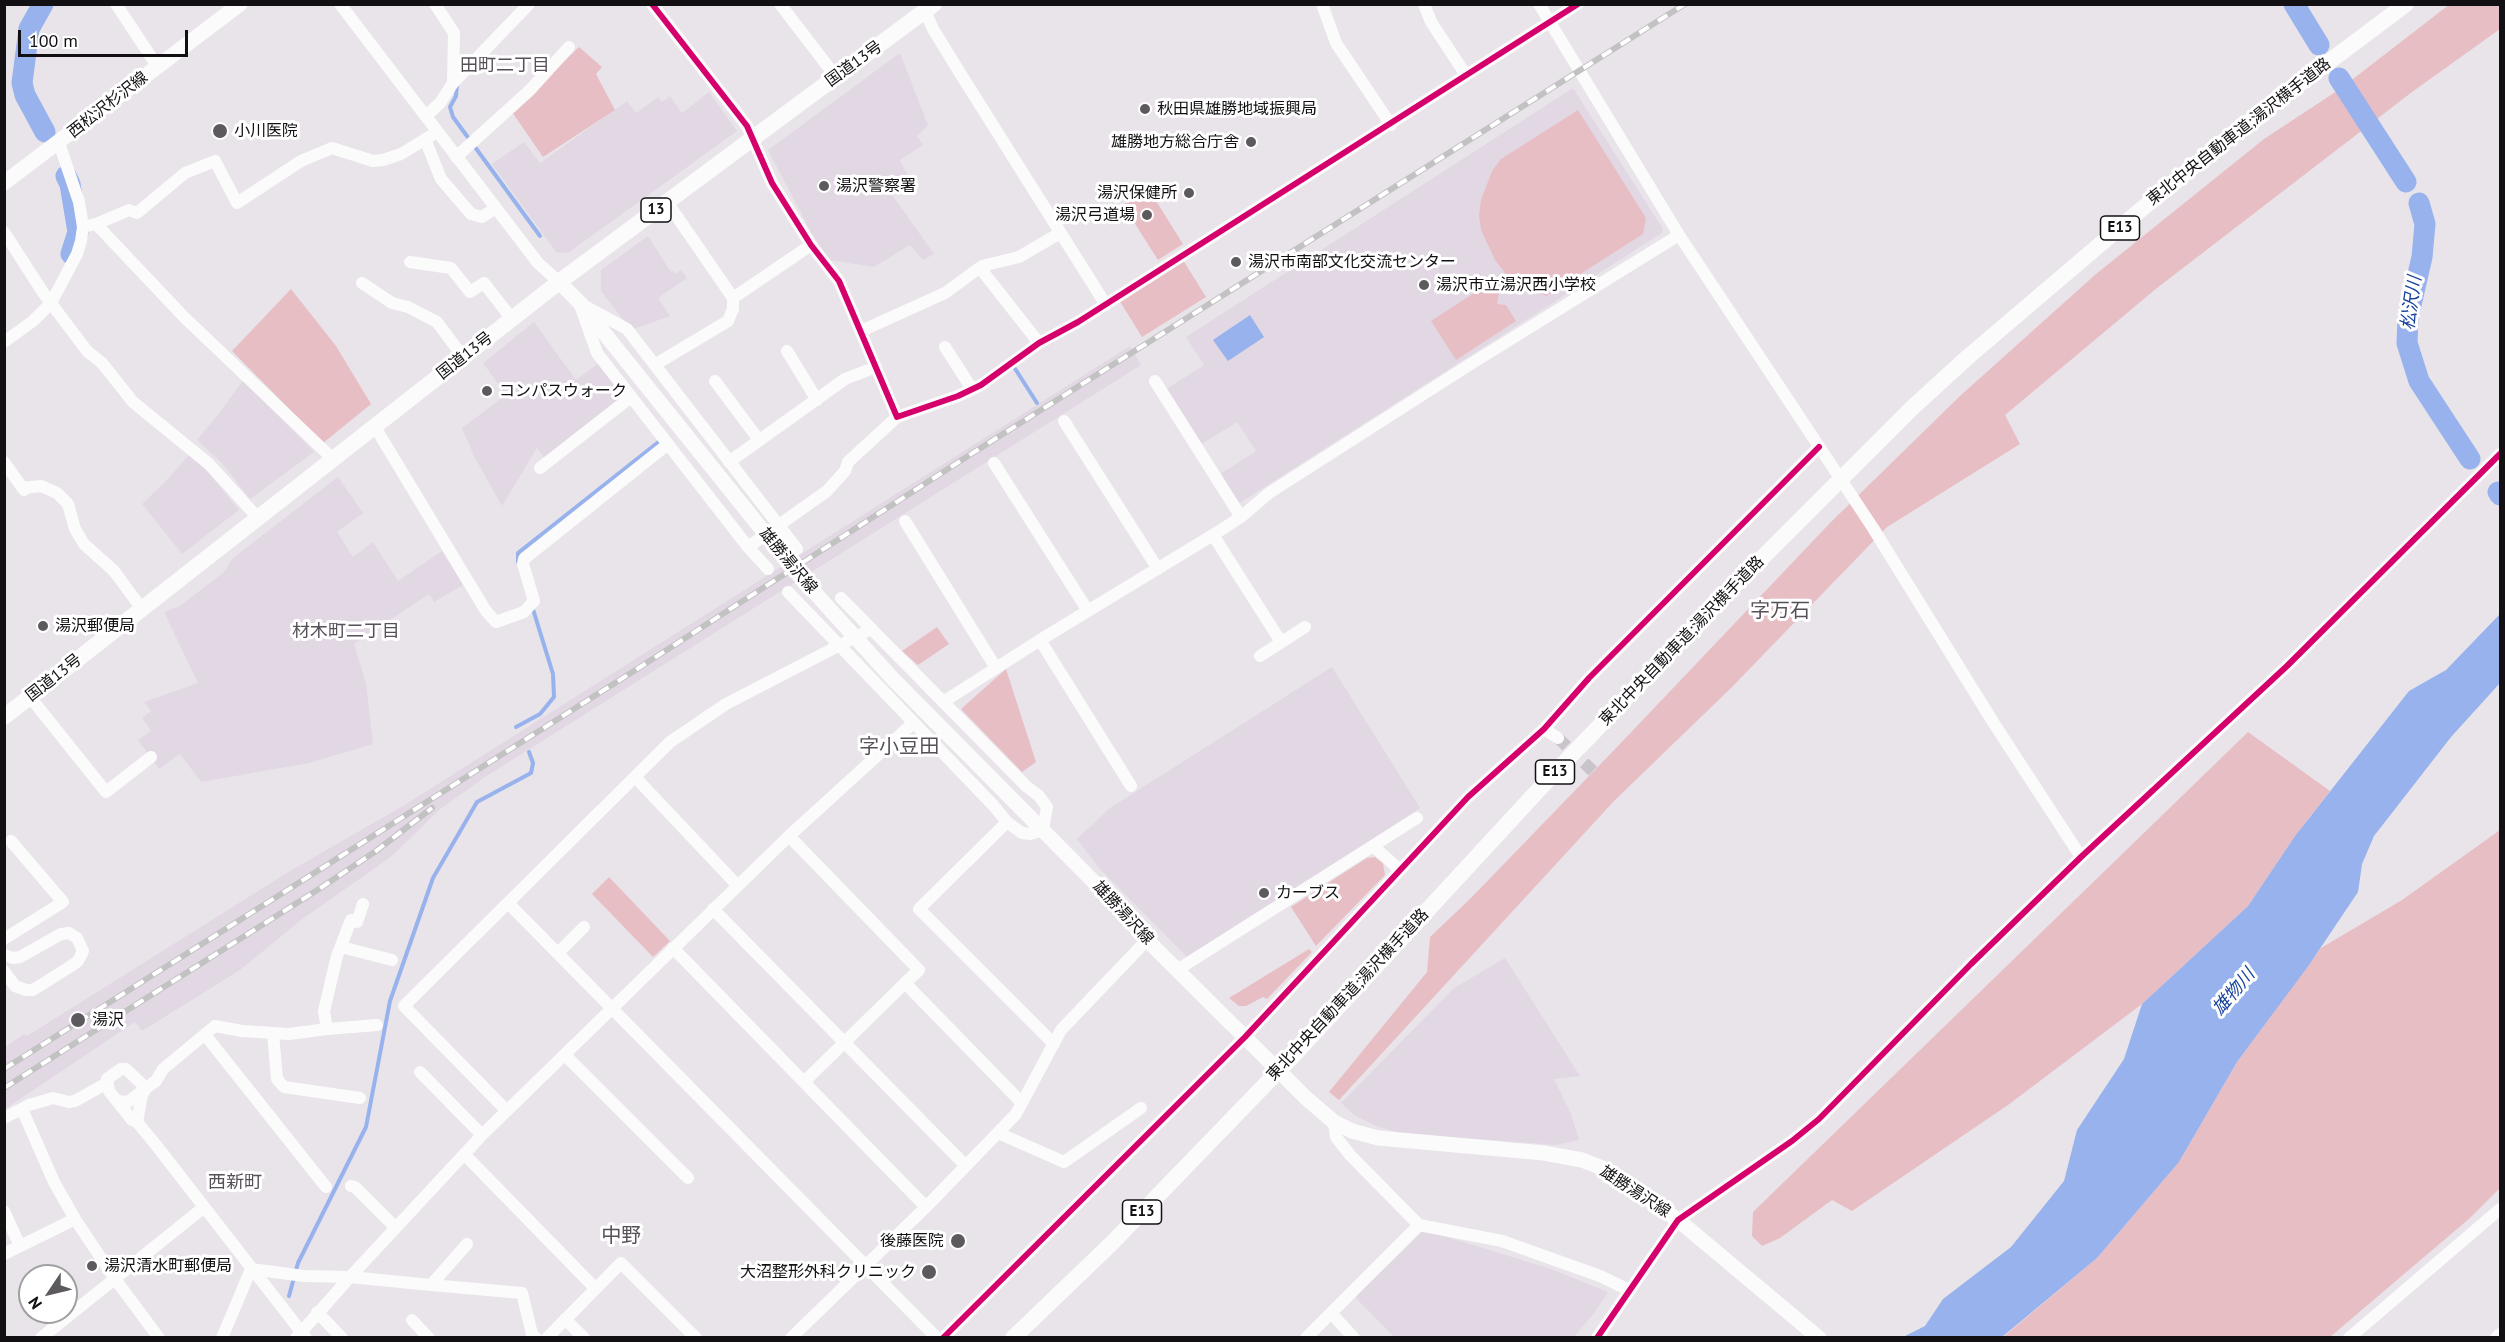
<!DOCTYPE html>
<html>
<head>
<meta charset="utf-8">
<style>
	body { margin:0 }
	#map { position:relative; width:2505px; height:1342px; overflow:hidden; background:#e8e4e9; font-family:"PT Sans",sans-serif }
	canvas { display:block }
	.frame { position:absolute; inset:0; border:6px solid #121013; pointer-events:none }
	.north { position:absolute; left:18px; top:1264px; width:60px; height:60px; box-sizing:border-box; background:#fff; border:2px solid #a09fa1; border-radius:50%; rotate:235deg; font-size:16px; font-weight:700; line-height:24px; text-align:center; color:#121013 }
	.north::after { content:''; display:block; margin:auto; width:21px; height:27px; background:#5d5a5e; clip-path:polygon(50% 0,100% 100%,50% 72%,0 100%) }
	.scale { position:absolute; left:18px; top:30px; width:170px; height:27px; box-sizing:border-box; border:3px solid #121013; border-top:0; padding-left:8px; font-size:18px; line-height:21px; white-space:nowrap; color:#121013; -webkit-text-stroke:4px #fff; paint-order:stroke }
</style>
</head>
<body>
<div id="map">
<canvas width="2505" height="1342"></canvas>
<div class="frame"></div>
<div class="north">N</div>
<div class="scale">100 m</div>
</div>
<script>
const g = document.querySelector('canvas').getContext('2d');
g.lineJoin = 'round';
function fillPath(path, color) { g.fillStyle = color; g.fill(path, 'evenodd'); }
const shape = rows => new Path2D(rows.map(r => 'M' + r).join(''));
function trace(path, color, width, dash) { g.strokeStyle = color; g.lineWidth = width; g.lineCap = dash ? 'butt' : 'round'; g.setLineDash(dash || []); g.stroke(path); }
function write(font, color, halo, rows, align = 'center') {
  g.font = font + ' "PT Sans","Noto Sans JP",sans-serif'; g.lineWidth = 6; g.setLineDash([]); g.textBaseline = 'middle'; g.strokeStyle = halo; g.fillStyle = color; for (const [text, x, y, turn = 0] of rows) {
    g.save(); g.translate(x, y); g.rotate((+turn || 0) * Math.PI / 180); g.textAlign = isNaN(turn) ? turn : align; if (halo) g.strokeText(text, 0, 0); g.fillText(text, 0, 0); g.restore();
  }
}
const built = shape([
	[900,53,928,125,917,136,923,145,900,160,908,176,888,189,934,254,923,260,910,245,874,267,829,260,812,234,768,150],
	[1573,88,1663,229,1662,233,1238,504,1219,475,1256,451,1237,422,1200,445,1165,390,1204,365,1186,337],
	[709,92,737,131,568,253,556,252,492,164,524,142,540,163,627,101,636,113,658,97,662,102,670,96,682,113],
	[648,236,671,272,673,271,675,274,681,270,687,278,658,298,670,316,631,330,601,291,601,270],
	[534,322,576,380,599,363,625,397,546,460,537,448,502,506,475,458,462,428,506,395,483,363],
	[1130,346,1141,365,485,777,439,810,392,856,301,920,240,970,142,1031,135,1022,5,1109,5,1047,24,1034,27,1036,290,871,403,806],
	[243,380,314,452,250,499,222,463,197,440,221,411],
	[189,455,207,471,239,510,182,554,142,504,165,482],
	[338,477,363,513,337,532,353,557,373,542,398,581,442,551,463,585,434,602,429,594,354,644,366,684,373,744,309,763,201,782,180,754,159,769,138,740,151,731,142,718,151,711,144,702,198,683,164,612,180,606,224,572,233,558],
	[1332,667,1420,808,1187,957,1099,868,1077,839,1110,808],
	[1505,958,1580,1076,1554,1079,1571,1114,1579,1140,1556,1145,1400,1133,1376,1126,1354,1115,1341,1103,1454,988],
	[1424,1230,1551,1269,1608,1292,1595,1312,1573,1338,1394,1337,1355,1297]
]);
const green = shape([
	[2450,4,2500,5,2500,29,2412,92,2157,288,2005,415,2020,444,1887,527,1731,688,1614,801,1339,1100,1329,1092,1427,972,1430,937,1470,899,1618,746,1831,522,1960,396,2096,274,2264,139,2340,89],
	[579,47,602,67,596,74,615,110,543,157,512,112],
	[1578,110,1646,218,1643,234,1546,296,1523,286,1505,273,1495,260,1481,230,1479,215,1481,200,1492,171,1501,159],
	[1148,188,1183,244,1158,260,1123,205],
	[1183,260,1206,297,1142,337,1119,300],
	[1491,282,1499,294,1497,304,1506,305,1516,321,1456,360,1431,321],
	[291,289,336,346,371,404,323,443,232,351],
	[937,627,949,644,918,665,902,651],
	[1006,669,1036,762,1022,772,961,709],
	[2248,732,2330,791,2295,836,2248,906,2142,1004,2008,1105,1852,1211,1832,1200,1780,1238,1762,1246,1752,1236,1753,1212],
	[2500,830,2500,1188,2470,1218,2330,1337,2002,1338,2097,1258,2179,1162,2237,1062,2321,948,2402,900],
	[1375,857,1383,863,1385,875,1316,946,1291,907,1367,858],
	[609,877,670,941,653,957,592,894],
	[1309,949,1312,952,1267,999,1263,997,1246,1006,1239,1006,1229,998]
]);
const water = shape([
	[1250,315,1264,337,1228,361,1213,340],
	[2500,614,2500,683,2451,737,2374,836,2362,864,2358,892,2309,965,2237,1062,2179,1162,2097,1258,2002,1337,1903,1337,1925,1326,1943,1299,2011,1247,2064,1181,2077,1130,2124,1059,2142,1004,2248,906,2295,836,2409,691,2446,670]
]);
const stream = shape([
	[457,85,456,96,450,107,453,117,540,236],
	[1014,367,1037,403],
	[518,562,518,553,661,440],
	[516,727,540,714,554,697,553,674,532,606],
	[289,1296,298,1263,366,1127,390,1001,433,878,477,802,531,773,533,763,529,752]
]);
const river = shape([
	[43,4,29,29,22,83,25,95,45,132],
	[2294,4,2319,45],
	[2339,78,2406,182],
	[66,176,70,184,78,232,71,254],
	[2419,203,2425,224,2422,257,2408,318,2407,343,2419,381,2470,459],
	[2498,492,2500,495]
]);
const minorTunnel = shape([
	[1558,738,1597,775]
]);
const minor = shape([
	[116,4,157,66],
	[340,4,538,263,559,282],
	[435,4,454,33,453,83],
	[652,4,747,126,772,183,811,245,839,281,897,417,958,396,981,385,1039,343,1078,322,1578,4],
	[780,4,836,77],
	[1322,4,1336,43,1391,125],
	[1424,4,1431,22,1466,75],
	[1539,4,1679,235,1873,528,1993,722,2081,857],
	[925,11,933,29,960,73,1106,305],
	[426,116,440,103,453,83,529,4],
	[425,139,441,179,471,214,482,217,496,208],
	[456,157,530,90,569,47],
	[667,202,733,298],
	[96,224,184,317,333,459],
	[83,227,96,224,129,210,137,213,185,173,215,161,237,203,301,161,332,148,373,161,383,160,401,154,437,132],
	[4,232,44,294,87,351,102,363,133,402,209,464,259,519],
	[410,262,451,268,470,292,484,283,512,319],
	[980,268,1039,343],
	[362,283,392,303,408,307,437,322,463,357],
	[583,305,627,329,797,549],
	[581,308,597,353,748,547,768,569],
	[861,331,945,293,982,266,1019,257,1060,233],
	[4,342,33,321,51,303,77,254,81,241,83,227,79,202,59,143],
	[945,347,972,389],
	[787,351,817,400],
	[656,364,728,321,733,309,733,298,811,245],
	[715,381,759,440],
	[1155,381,1241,517],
	[1064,421,1158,569],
	[375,427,486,611,496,622,524,612,534,601,523,564,524,559,668,444],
	[4,462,24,490],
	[729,462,845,379,876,367],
	[994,463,1088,611],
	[540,468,631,397],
	[23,488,41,486,57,493,68,504,75,529,84,544,114,571,142,609],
	[905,521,996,668],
	[1213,535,1281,642],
	[748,547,827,491,845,471,848,462,897,417],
	[788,592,993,805,1007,822,1022,833,1030,834,1043,830,1047,807,1039,796,1026,786,841,598],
	[1040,640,1131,786],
	[1260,656,1305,627],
	[30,697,106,792,151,757],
	[943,702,1040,640,1213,535,1241,517,1269,493,1469,365,1679,235],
	[1544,729,1558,738],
	[635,777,738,886],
	[1007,822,919,909,1054,1044],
	[789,836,919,970,905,983],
	[1373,846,1400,870],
	[508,903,937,1338],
	[713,909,966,1166],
	[4,939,63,902,11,841],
	[341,947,392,960],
	[673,948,926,1207],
	[558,953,584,927],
	[4,955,13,958,20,957,61,934,69,933,77,938,83,951,78,961,71,966,33,990,26,990,15,986,4,971],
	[1177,970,1417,818],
	[327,1029,377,1025],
	[273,1033,277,1079,284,1087,360,1098],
	[206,1036,326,1187],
	[565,1055,688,1178],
	[420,1072,482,1135],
	[804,1082,905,983,1022,1103],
	[118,1101,128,1102,146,1088,126,1069,121,1069,107,1079,109,1091,132,1120,137,1122,156,1145,306,1338],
	[22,1109,54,1182,75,1219],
	[507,1111,404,1006,670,742,726,704,871,629],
	[4,1118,29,1105,53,1098,69,1102,75,1101,107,1083],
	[137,1122,142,1095,146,1088,156,1081,163,1069,215,1026,242,1031,289,1034,327,1029,324,1011,337,956,351,920,357,922,363,904],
	[1334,1122,1336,1137,1350,1155,1419,1225,1502,1241,1600,1276,1629,1290],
	[998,1133,1064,1162,1141,1108],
	[464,1154,595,1288],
	[351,1186,355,1187,395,1227],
	[4,1211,20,1246],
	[4,1254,75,1219,115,1279,159,1338],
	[431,1285,522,1293,532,1334,536,1338],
	[317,1312,342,1338],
	[1331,1313,1354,1338],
	[565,1319,584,1338],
	[412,1320,429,1338],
	[41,1338,203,1208],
	[222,1338,251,1269,304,1276,350,1277,482,1135,789,836,913,723],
	[296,1338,350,1277,431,1285,467,1244],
	[547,1338,621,1263,696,1338],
	[791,1338,926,1207,1016,1114,1061,1030,1147,940],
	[943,1338,1245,1037,1468,797,1544,729,1589,678,1819,447],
	[1306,1338,1419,1225],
	[1597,1338,1678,1220,1792,1141,1819,1119,1971,964,2081,857,2287,666,2500,454],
	[2349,1338,2500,1209],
	[2496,1338,2500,1334]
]);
const major = shape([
	[4,183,240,4],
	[559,282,580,303,796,572,893,679,1096,884,1147,940,1306,1098,1334,1122,1352,1131,1378,1138,1544,1153,1582,1160,1605,1169,1678,1220,1819,1338]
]);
const highway = shape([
	[4,717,559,282,934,4],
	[1013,1338,1111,1244,1291,1058,1544,784,1722,598,1912,408,1969,356,2150,202,2246,124,2406,4]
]);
const rail = shape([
	[4,1069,634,671,968,456,1685,4],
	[4,1088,319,889,376,851,432,808]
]);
const cycleway = shape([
	[652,4,747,126,772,183,811,245,839,281,897,417,958,396,981,385,1039,343,1078,322,1578,4],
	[943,1338,1245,1037,1468,797,1544,729,1589,678,1819,447],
	[1597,1338,1678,1220,1792,1141,1819,1119,1971,964,2081,857,2287,666,2500,454]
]);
const markers = [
	[1145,109,6,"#5d5a5e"],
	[220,131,8,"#5d5a5e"],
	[1251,142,6,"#5d5a5e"],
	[824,186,6,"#5d5a5e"],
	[1189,193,6,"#5d5a5e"],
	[1147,215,6,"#5d5a5e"],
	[1236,262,6,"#5d5a5e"],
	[1424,285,6,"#5d5a5e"],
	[487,391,6,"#5d5a5e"],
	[43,626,6,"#5d5a5e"],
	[1264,893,6,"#5d5a5e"],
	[78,1020,8,"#5d5a5e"],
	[958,1241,8,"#5d5a5e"],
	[92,1266,6,"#5d5a5e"],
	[929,1272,8,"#5d5a5e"]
];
const shields = [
	[656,210,30],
	[2120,228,39],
	[1555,772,39],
	[1142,1212,39]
];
const shieldNames = [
	["13",656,210],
	["E13",2120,228],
	["E13",1555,772],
	["E13",1142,1212]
];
const streetNames = [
	["国道13号",854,64,-36],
	["西松沢杉沢線",108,105,-38],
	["東北中央自動車道;湯沢横手道路",2239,132,-38],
	["国道13号",465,356,-38],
	["雄勝湯沢線",788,561,50],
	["東北中央自動車道;湯沢横手道路",1682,641,-46],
	["国道13号",54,678,-38],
	["雄勝湯沢線",1123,913,47],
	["東北中央自動車道;湯沢横手道路",1348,995,-47],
	["雄勝湯沢線",1635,1192,33]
];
const poiNames = [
	["秋田県雄勝地域振興局",1157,109],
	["小川医院",234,131],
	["雄勝地方総合庁舎",1239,142,"right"],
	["湯沢警察署",836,186],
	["湯沢保健所",1177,193,"right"],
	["湯沢弓道場",1135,215,"right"],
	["湯沢市南部文化交流センター",1248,262],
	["湯沢市立湯沢西小学校",1436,285],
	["コンパスウォーク",499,391],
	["湯沢郵便局",55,626],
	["カーブス",1276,893],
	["湯沢",92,1020],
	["後藤医院",944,1241,"right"],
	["湯沢清水町郵便局",104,1266],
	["大沼整形外科クリニック",916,1272,"right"]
];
const neighbourhoodNames = [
	["田町二丁目",505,66],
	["材木町二丁目",346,632],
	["西新町",235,1183]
];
const waterNames = [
	["松沢川",2412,303,-82],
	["雄物川",2234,992,-50]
];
const quarterNames = [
	["字万石",1780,611],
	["字小豆田",899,747],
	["中野",621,1236]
];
fillPath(built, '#e1d8e4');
fillPath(green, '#e8bec5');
fillPath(water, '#97b2ec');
trace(stream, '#97b2ec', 4);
trace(river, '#97b2ec', 21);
trace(minorTunnel, '#c8c4c9', 12, [12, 6]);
trace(minor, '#fcfbfc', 12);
trace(major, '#fcfbfc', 15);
trace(highway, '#fcfbfc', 16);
trace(rail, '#c3c2c3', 6);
trace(rail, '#fff', 4, [11]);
trace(cycleway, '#d6006c', 6);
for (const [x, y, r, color] of markers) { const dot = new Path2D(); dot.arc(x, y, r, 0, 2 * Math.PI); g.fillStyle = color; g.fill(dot); trace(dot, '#fff', 2); }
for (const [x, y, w] of shields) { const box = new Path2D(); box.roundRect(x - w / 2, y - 12, w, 24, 4.5); g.fillStyle = '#fff'; g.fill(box); trace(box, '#121013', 1.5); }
write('bold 15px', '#121013', null, shieldNames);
write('16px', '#121013', '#fff', streetNames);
write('16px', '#121013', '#fff', poiNames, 'left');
write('18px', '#565059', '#fff', neighbourhoodNames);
write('italic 18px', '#16429d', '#fff', waterNames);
write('20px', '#565059', '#fff', quarterNames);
</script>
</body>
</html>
